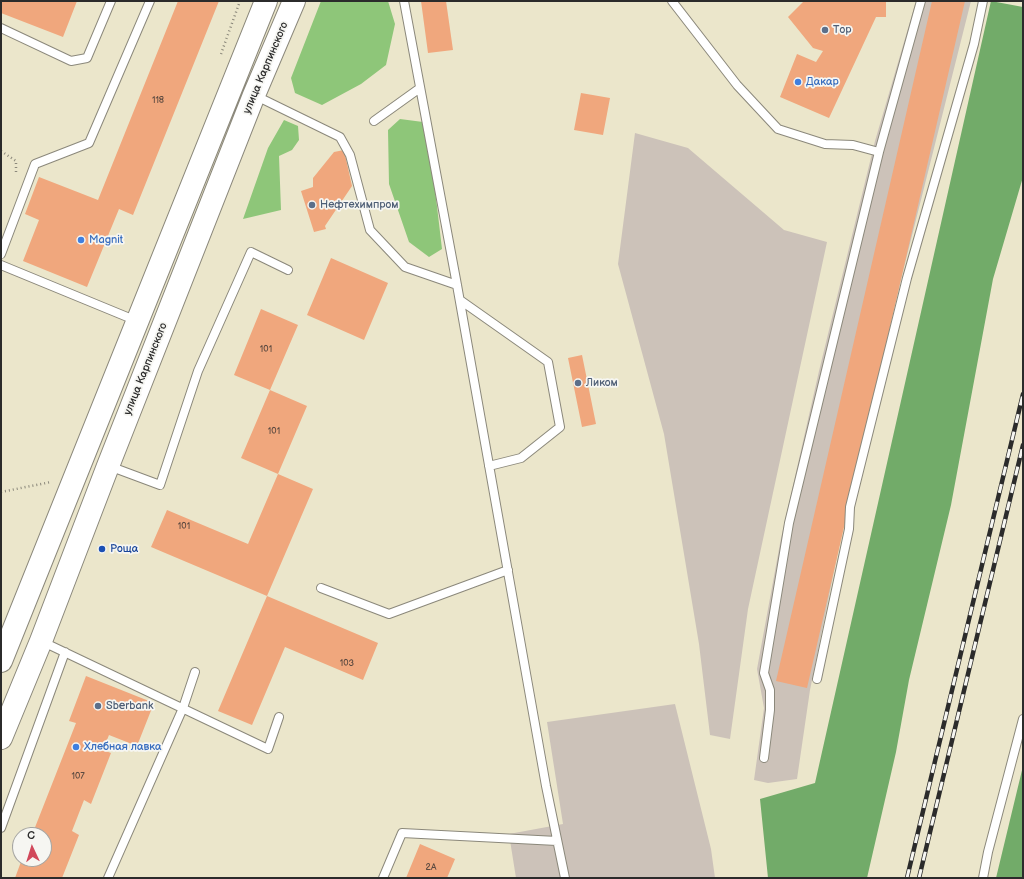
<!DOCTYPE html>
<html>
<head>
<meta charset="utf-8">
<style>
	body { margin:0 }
	#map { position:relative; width:1024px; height:879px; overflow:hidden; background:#ebe6cb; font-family:"Balsamiq Sans",sans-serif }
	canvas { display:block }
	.frame { position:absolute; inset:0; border:2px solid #2b2b2b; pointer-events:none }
	.north { position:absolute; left:12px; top:827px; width:40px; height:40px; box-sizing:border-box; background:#f6f6f2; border:1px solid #a5a5a2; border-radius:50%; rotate:356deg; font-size:11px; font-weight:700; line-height:16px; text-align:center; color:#2b2b2b }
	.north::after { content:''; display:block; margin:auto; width:14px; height:18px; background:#d1495b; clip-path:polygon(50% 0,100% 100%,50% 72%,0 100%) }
</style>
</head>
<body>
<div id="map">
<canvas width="1024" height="879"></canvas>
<div class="frame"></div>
<div class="north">С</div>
</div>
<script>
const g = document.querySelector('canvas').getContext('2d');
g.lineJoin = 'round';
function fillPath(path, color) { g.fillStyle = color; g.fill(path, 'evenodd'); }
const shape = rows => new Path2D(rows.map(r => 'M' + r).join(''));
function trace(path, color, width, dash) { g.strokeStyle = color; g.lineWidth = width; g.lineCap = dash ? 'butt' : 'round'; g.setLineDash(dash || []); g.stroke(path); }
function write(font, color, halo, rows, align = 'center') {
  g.font = font + ' "Balsamiq Sans",sans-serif'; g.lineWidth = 3.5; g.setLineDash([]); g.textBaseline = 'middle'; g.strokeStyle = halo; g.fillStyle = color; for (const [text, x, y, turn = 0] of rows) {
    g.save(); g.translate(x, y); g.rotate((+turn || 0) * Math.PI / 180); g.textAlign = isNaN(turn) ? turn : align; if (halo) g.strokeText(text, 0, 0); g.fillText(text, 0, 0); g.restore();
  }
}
const industrial = shape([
	[916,1,971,1,847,494,844,522,810,690,797,779,768,783,754,780,764,708,757,669,781,538,819,371,875,141],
	[635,133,688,148,784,230,827,242,748,609,730,739,710,735,699,644,664,434,618,264],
	[675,704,711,849,715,878,516,878,509,834,563,824,547,722]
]);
const green = shape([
	[321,1,388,1,395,24,386,65,361,84,322,105,295,93,291,78],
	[400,119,423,122,434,181,442,249,429,257,409,242,389,184,388,130],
	[284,120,298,126,299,140,292,150,279,156,281,210,243,219,268,148]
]);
const forest = shape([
	[991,1,1023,7,1023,177,993,279,951,505,909,680,896,752,867,878,768,878,760,799,815,783],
	[1023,766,1023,878,996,878]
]);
const building = shape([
	[1,1,77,1,63,37,1,13],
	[178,1,219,1,133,215,119,209,87,287,23,261,39,220,25,214,39,177,98,200],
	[421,1,446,1,453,50,428,53],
	[804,1,886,1,886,17,876,17,829,118,780,97,797,54,816,62,823,51,813,48,788,17],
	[932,1,965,1,807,688,776,681],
	[581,93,610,98,603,135,574,130],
	[344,150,352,186,325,226,326,229,314,232,301,191,313,187,313,178,334,152],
	[331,258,388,283,364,340,307,315],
	[261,309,298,325,270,390,234,375],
	[582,355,596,424,582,427,568,358],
	[270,390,307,406,278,474,241,458],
	[278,474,313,489,267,596,151,547,167,510,248,544],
	[267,596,378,643,363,680,285,647,252,725,218,711],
	[86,676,154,703,137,746,109,735,103,750,111,753,91,804,84,800,72,831,79,835,62,878,15,878,22,859,44,859,44,835,32,835,76,723,69,721],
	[420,844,455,859,447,878,406,878]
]);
const path = shape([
	[221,54,240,1],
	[1,151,16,161,16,173],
	[1,492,51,482]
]);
const service = shape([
	[404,1,457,285,546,786,565,878],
	[672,1,737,85,778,129,825,144,853,145,879,152],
	[1,28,71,61,87,58,111,1],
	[254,95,340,137,350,155,370,230,405,267,457,285],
	[374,121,420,88],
	[1,254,35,164,89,143,150,1],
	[1,265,137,321],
	[460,300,548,362,560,427,521,458,489,466],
	[109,466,160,485,198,371,251,252,288,270],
	[321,588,389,614,508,570],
	[41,641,268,749,279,717],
	[817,679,849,529,850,507,907,278,974,44,983,1],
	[764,758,770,710,770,690,764,673,789,523,879,152,921,1],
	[1,828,65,652],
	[108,878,183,708,195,672],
	[383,878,402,833,557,841],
	[983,878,988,852,1023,719]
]);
const primary = shape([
	[1,661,266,1],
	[1,738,41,641,108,466,254,95,294,1]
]);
const rail = shape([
	[907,878,1023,394],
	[919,878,1023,445]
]);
const markers = [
	[825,30,4,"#5c6f8a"],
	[798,82,4,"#3f7fe0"],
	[312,205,4,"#5c6f8a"],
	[81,240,4,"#3f7fe0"],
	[578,383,4,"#5c6f8a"],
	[102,549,4,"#1a4fb4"],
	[98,706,4,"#5c6f8a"],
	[76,747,4,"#3f7fe0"]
];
const numberNames = [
	["118",158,101],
	["101",266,350],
	["101",274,432],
	["101",184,527],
	["103",347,664],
	["107",78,777],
	["2А",431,868]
];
const serviceNames = [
	["Тор",833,30],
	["Нефтехимпром",320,205],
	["Ликом",586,383],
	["Sberbank",106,706]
];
const streetNames = [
	["улица Карпинского",266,68,-67],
	["улица Карпинского",146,369,-68]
];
const shopNames = [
	["Дакар",806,82],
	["Magnit",89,240],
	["Хлебная лавка",84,747]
];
const transitNames = [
	["Роща",110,549]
];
fillPath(industrial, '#ccc2b9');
fillPath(green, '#8ec679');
fillPath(forest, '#72ab69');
fillPath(building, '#f0a77d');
trace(service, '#8b887b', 10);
trace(primary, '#8b887b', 24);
trace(path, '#8b887b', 2.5, [1, 3]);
trace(service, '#fff', 8);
trace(primary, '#fff', 22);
trace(rail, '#2b2b2b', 4.5);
trace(rail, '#f6f6f2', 3, [9]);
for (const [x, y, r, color] of markers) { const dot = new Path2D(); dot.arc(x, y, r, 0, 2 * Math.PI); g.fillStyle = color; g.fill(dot); trace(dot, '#f6f6f2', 1.5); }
write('9px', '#5c4a40', null, numberNames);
write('11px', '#4e5e75', '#f6f6f2', serviceNames, 'left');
write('11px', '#2b2b2b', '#f6f6f2', streetNames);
write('11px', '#366cbe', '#f6f6f2', shopNames, 'left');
write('11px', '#164399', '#f6f6f2', transitNames, 'left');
</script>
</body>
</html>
